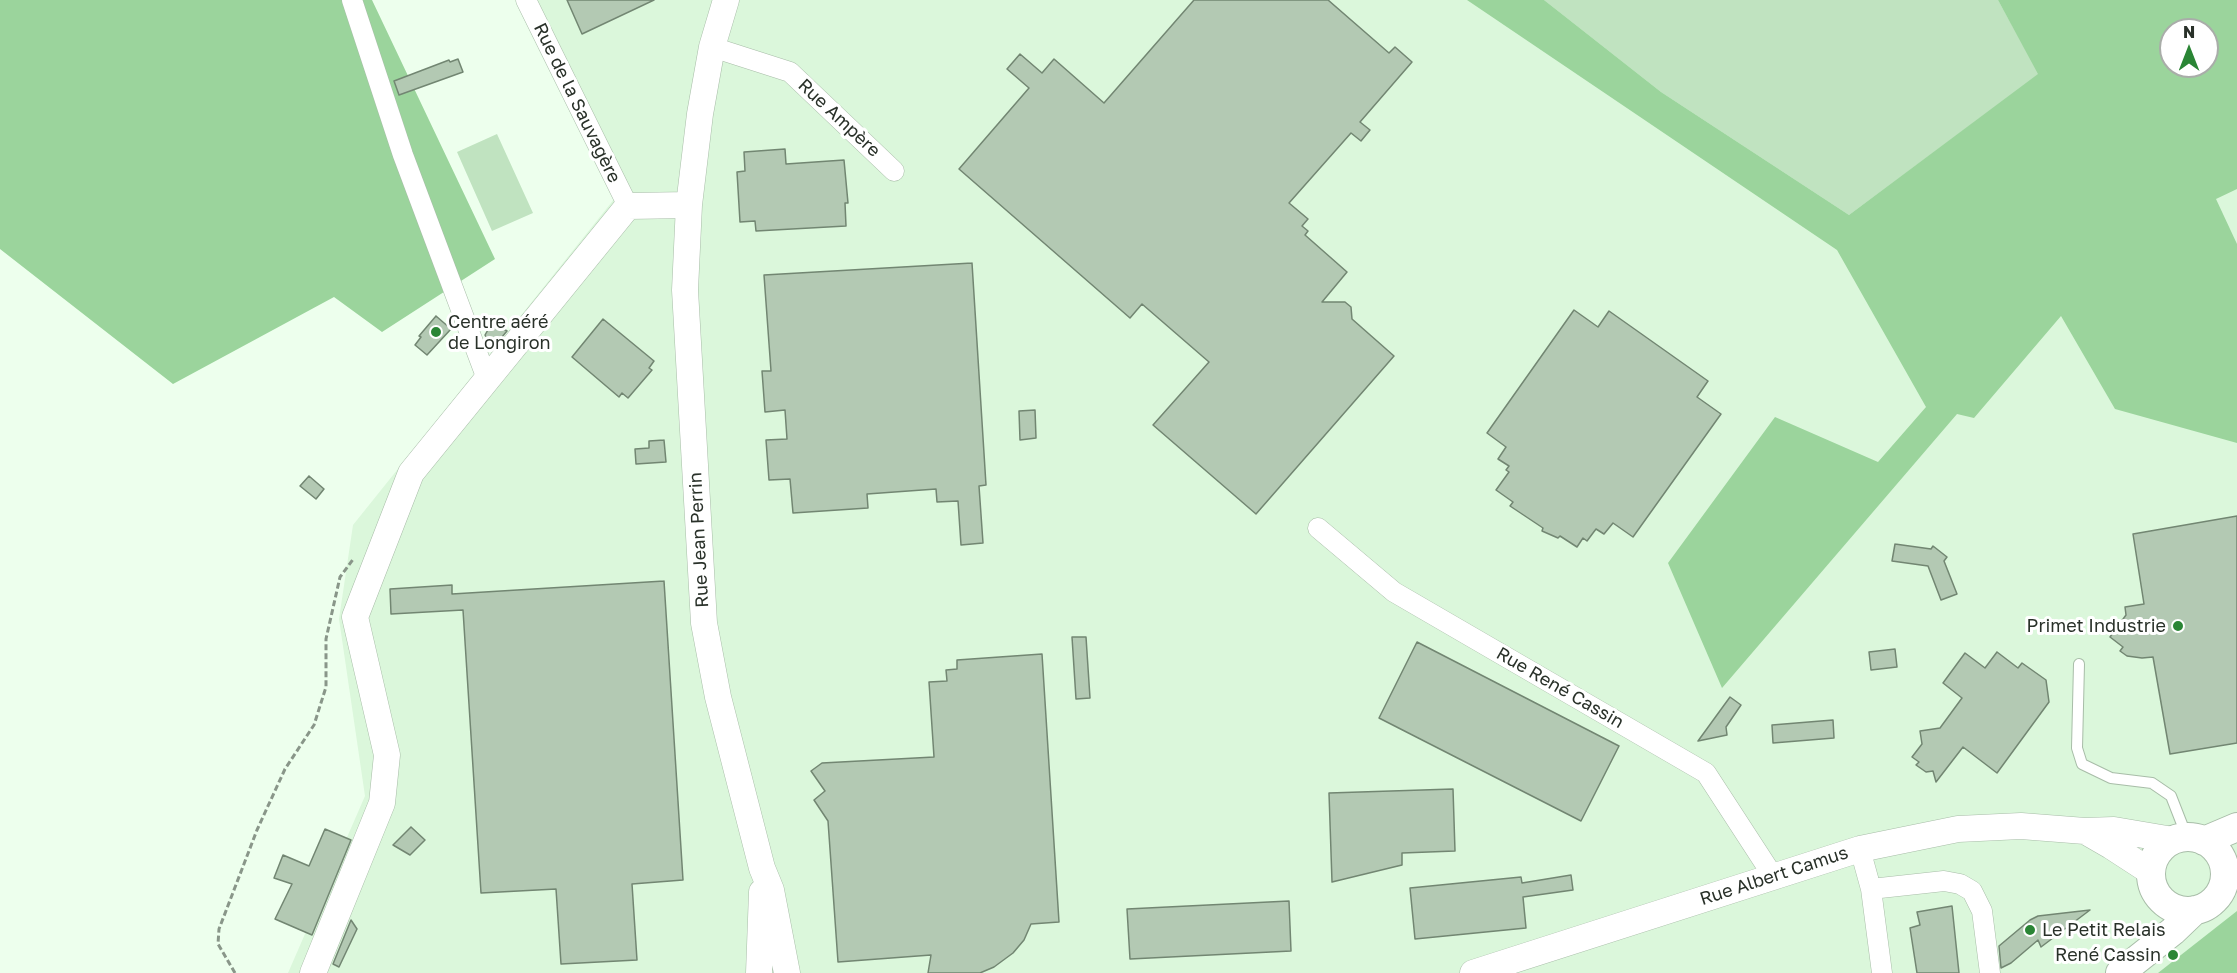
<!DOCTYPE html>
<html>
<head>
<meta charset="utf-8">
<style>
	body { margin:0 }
	#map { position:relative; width:2237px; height:973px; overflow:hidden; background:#edffed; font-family:"Golos Text",sans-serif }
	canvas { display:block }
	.north { position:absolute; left:2159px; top:18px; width:60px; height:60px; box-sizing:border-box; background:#fff; border:2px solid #a9ada9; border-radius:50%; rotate:0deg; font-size:16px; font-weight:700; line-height:24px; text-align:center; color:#293129 }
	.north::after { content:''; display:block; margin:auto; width:21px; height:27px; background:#2a8535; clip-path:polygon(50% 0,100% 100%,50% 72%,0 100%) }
</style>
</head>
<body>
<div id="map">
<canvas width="2237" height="973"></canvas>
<div class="north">N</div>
</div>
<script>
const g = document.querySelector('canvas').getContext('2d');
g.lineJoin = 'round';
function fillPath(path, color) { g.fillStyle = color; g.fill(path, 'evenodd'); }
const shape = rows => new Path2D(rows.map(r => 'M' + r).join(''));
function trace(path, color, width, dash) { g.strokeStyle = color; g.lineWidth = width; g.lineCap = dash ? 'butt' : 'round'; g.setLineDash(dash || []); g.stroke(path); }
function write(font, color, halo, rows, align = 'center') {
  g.font = font + ' "Golos Text",sans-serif'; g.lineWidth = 6; g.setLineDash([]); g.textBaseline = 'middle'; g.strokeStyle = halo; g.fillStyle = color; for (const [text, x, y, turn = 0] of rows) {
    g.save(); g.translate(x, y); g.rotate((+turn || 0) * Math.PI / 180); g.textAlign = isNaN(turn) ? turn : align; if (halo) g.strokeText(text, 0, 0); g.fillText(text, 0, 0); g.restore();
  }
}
const built = shape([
	[530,0,2237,0,2237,973,288,973,365,796,339,619,353,525,619,193],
	[2171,30,2207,30,2207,66,2171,66]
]);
const green = shape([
	[1544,0,1998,0,2039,74,1849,215,1661,92],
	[497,134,533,213,492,231,457,152]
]);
const forest = shape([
	[0,0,372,0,495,259,382,332,334,297,173,384,0,249],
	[1467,0,1544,0,1661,92,1849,215,2038,74,1998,0,2237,0,2237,189,2216,199,2237,244,2237,443,2115,409,2061,316,1974,418,1957,414,1722,688,1668,563,1775,417,1878,462,1926,407,1837,250],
	[2171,30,2207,30,2207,66,2171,66],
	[2237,911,2237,973,2158,973]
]);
const building = shape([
	[567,0,654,0,582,34,567,0],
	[1194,0,1328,0,1389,53,1395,47,1412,62,1360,122,1370,130,1361,141,1351,133,1289,203,1308,219,1302,226,1308,231,1305,235,1347,272,1322,302,1345,302,1351,307,1352,319,1394,356,1256,514,1153,425,1209,362,1142,304,1130,318,959,169,1029,88,1007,69,1020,54,1042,73,1054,59,1104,103,1194,0],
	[458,59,463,72,399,95,394,81,449,60,450,62,458,59],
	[785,149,786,164,844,160,848,203,845,203,846,226,756,231,755,221,740,222,737,172,745,171,744,152,785,149],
	[972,263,986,485,979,486,983,543,961,545,958,501,937,502,936,489,867,494,868,508,793,513,790,479,769,480,766,440,787,439,785,410,765,412,762,371,771,371,764,275,972,263],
	[1574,310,1598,327,1609,311,1708,381,1697,397,1721,414,1633,537,1613,523,1604,534,1596,529,1587,541,1583,538,1577,547,1560,536,1558,538,1542,531,1543,528,1510,506,1513,502,1496,490,1509,472,1506,470,1509,466,1498,459,1506,447,1487,433,1574,310],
	[436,316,451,329,427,355,415,345,421,337,419,336,436,316],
	[603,319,654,361,649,368,652,370,628,398,622,393,619,397,572,357,603,319],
	[497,325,507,331,492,349,485,335,489,328,497,325],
	[1035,410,1036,438,1020,440,1019,411,1035,410],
	[664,440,666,462,636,464,635,449,649,448,649,441,664,440],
	[309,476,324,489,316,499,300,486,309,476],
	[2237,516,2237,743,2170,754,2153,657,2142,658,2127,656,2120,651,2123,647,2110,637,2126,615,2125,607,2144,604,2133,534,2237,516],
	[1895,544,1931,549,1933,546,1947,557,1944,561,1957,594,1941,600,1928,566,1892,561,1895,544],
	[664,581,683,880,632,884,637,960,561,964,556,889,481,893,463,610,391,614,390,589,452,585,452,594,664,581],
	[1072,637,1086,637,1090,698,1076,699,1072,637],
	[1417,642,1619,746,1581,821,1379,718,1417,642],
	[1895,649,1897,667,1871,670,1869,652,1895,649],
	[1997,652,2018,668,2022,663,2046,680,2049,702,1997,773,1963,747,1936,782,1933,771,1926,772,1916,765,1919,762,1912,757,1922,744,1920,731,1940,728,1962,698,1943,683,1965,653,1985,668,1997,652],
	[1042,654,1059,922,1031,924,1024,940,1013,953,994,967,980,973,928,973,931,955,838,962,828,821,814,800,825,791,811,771,822,763,934,757,929,682,947,681,946,670,957,669,957,660,1042,654],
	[1730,697,1741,705,1726,727,1727,735,1698,741,1730,697],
	[1833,720,1834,738,1773,743,1772,725,1833,720],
	[1453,789,1455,851,1402,853,1402,865,1332,882,1329,793,1453,789],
	[411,827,425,840,410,855,393,845,411,827],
	[325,829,351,840,312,935,275,919,292,884,274,878,283,855,309,866,325,829],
	[1571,875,1573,890,1523,897,1526,928,1415,939,1410,888,1521,877,1522,883,1571,875],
	[1289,901,1291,951,1130,959,1127,909,1289,901],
	[1952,906,1959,973,1917,973,1910,928,1920,925,1917,912,1952,906],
	[2090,910,2041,947,2038,940,2011,963,2001,968,1999,946,2030,920,2038,916,2090,910],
	[351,920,357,929,339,967,333,964,351,920]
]);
const path = shape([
	[235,973,218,944,219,929,257,830,285,769,314,725,326,687,326,639,340,577,354,558]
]);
const service = shape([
	[2079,664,2077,748,2082,764,2111,778,2152,783,2171,796,2187,837]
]);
const minor = shape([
	[352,0,403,155,487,379],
	[526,0,628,206],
	[712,47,790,72,894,171],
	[1318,528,1394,592,1706,773,1773,876],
	[1860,849,1871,889,1944,881,1960,884,1972,891,1982,911,1990,973],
	[1871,889,1882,973]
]);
const tertiary = shape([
	[726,0,712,47,700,114,689,205,685,290,704,623,718,697,762,868,771,890,787,973],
	[2085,831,2111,846,2151,872],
	[313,973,382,803,387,755,355,617,411,473,628,206,689,205],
	[759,973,762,892],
	[1473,973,1860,849,1958,829,2021,826,2085,831,2114,830,2173,840]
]);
const secondary = shape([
	'2151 874a37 37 0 1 1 74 0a37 37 0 1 1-74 0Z',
	[2204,841,2237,827],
	[2120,973,2173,931,2195,910]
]);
const markers = [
	[436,332,6,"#2a8535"],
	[2178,626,6,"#2a8535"],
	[2030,930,6,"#2a8535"],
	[2173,955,6,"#2a8535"]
];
const streetNames = [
	["Rue de la Sauvagère",577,103,64],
	["Rue Ampère",839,118,43],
	["Rue Jean Perrin",699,540,-93],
	["Rue René Cassin",1560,688,30],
	["Rue Albert Camus",1774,876,-18]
];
const poiNames = [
	["Centre aéré",448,322],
	["de Longiron",448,343],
	["Primet Industrie",2166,626,"right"],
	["Le Petit Relais",2042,930],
	["René Cassin",2161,955,"right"]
];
fillPath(built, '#dbf7db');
fillPath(green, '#c0e3c0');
fillPath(forest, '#9bd49c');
fillPath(building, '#b3c9b3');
trace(building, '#728672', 1.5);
trace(service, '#a8bda8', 12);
trace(minor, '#a8bda8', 21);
trace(tertiary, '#a8bda8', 27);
trace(secondary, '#a8bda8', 30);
trace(path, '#899689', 3, [6, 3]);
trace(service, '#fff', 10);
trace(minor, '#fff', 20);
trace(tertiary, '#fff', 26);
trace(secondary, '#fff', 28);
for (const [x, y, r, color] of markers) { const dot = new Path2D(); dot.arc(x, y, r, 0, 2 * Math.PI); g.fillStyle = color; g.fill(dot); trace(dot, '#fff', 2); }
write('18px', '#293129', '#fff', streetNames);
write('18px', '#293129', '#fff', poiNames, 'left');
</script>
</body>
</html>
